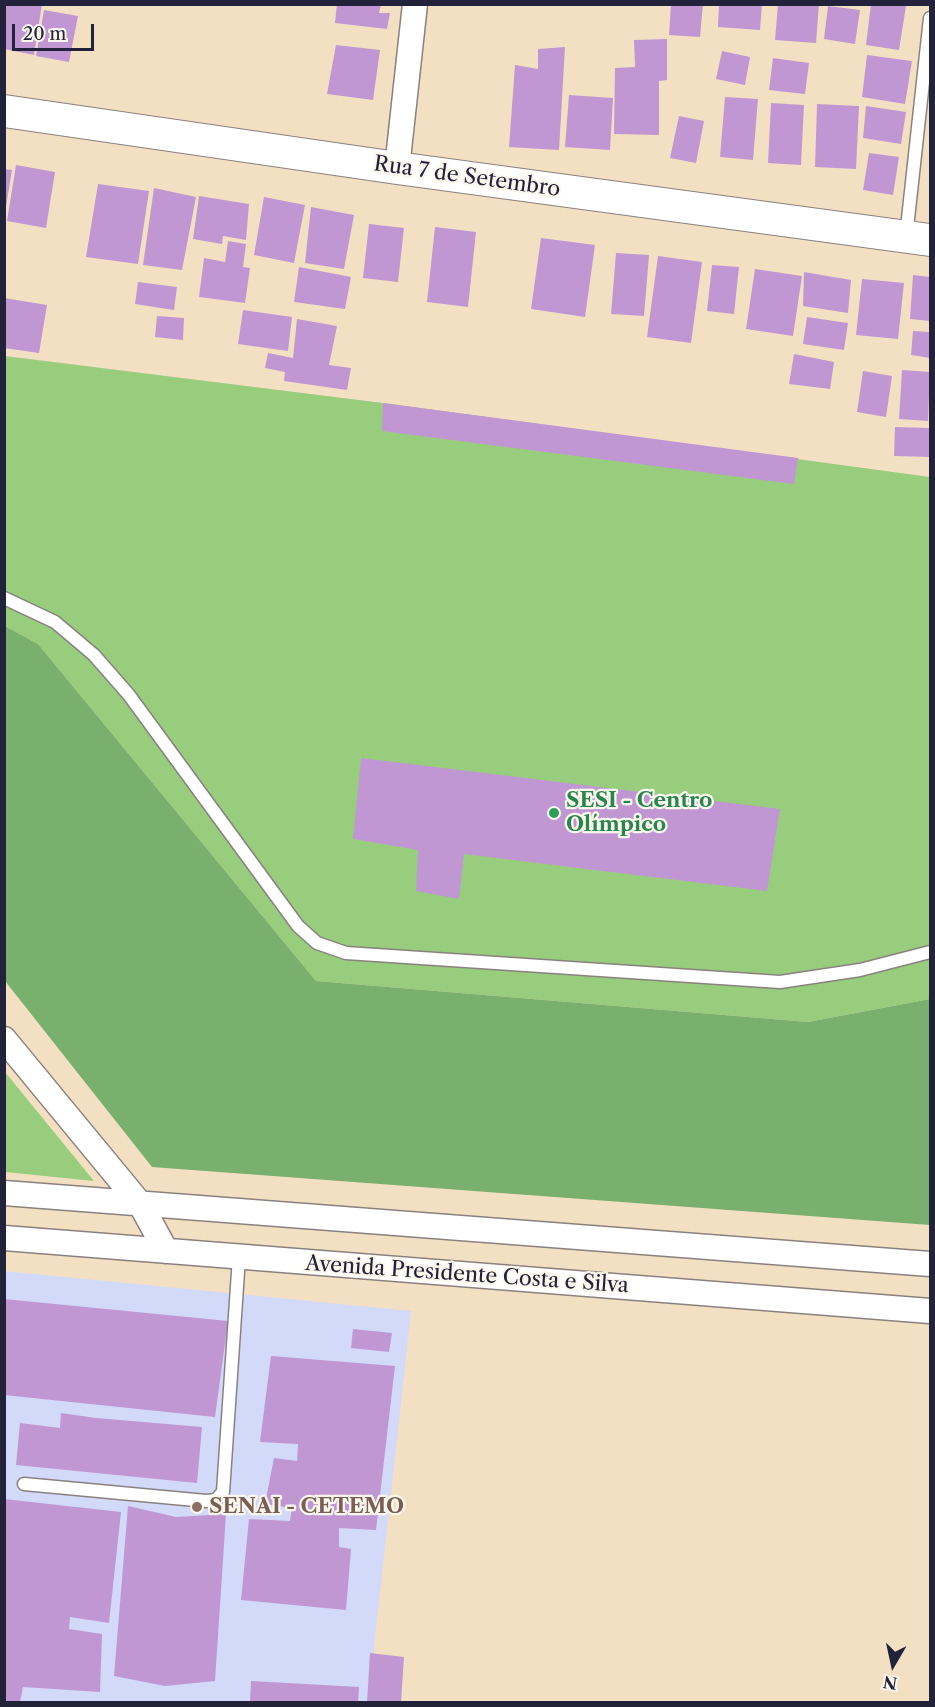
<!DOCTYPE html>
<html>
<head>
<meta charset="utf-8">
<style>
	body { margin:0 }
	#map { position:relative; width:935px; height:1707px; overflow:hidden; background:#f3e0c3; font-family:"Libre Caslon Text",serif }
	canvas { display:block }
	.frame { position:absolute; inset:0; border:6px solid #22223b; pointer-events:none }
	.north { position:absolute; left:863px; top:1635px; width:60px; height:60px; -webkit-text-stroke:4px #fbf7ec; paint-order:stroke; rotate:189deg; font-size:16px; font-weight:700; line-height:24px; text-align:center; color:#22223b }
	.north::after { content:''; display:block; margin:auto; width:21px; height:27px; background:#22223b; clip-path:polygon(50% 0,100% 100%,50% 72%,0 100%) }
	.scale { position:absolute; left:12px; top:24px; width:82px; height:27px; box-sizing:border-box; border:3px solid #22223b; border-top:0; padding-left:8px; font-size:18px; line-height:21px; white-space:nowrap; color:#22223b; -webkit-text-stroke:4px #fbf7ec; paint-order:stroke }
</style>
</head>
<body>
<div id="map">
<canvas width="935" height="1707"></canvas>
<div class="frame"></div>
<div class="north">N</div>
<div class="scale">20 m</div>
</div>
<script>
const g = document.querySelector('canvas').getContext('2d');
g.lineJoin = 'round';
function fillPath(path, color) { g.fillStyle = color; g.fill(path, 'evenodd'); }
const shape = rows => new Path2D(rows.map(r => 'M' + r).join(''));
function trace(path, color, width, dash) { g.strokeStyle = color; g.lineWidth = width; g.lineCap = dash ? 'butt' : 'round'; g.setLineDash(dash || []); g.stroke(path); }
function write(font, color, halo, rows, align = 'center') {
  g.font = font + ' "Libre Caslon Text",serif'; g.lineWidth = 4.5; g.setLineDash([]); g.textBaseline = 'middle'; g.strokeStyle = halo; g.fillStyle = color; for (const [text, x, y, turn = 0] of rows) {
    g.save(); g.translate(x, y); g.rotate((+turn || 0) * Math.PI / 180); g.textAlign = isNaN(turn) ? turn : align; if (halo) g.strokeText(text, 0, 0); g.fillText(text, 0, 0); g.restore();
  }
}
const built = shape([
	[4,1271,411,1311,368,1702,5,1702]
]);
const green = shape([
	[5,356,383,403,930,477,930,999,808,1022,316,981,38,644,5,626],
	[5,1072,94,1181,5,1172]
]);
const forest = shape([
	[5,626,38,644,316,981,808,1022,930,999,930,1225,152,1167,5,981]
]);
const building = shape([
	[4,4,42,4,34,55,4,49],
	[337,4,381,4,379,13,390,13,387,29,335,23],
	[671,4,703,4,700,37,669,35],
	[719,4,762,4,760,30,718,27],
	[778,4,819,4,816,43,775,40],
	[871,4,906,6,899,50,866,45],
	[828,6,860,10,855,44,824,39],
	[44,10,78,16,69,62,36,56],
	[667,39,667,80,659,81,659,135,614,134,615,68,635,67,634,40],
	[336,45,380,50,373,100,327,94],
	[565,47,559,150,509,147,515,65,538,69,538,49],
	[722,51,750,57,745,85,716,79],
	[867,55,912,61,905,104,862,97],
	[773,58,809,63,805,94,769,90],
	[569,95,613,98,610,150,565,147],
	[725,97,758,99,753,160,720,157],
	[771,103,804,105,801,165,768,163],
	[817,104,859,106,856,169,815,167],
	[866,106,906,112,901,144,863,138],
	[679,116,704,121,696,163,670,158],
	[869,153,899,157,893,195,863,190],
	[16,165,55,172,46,228,7,221],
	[4,169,12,170,6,207,4,207],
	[98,184,149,191,138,264,86,257],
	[154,188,196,197,182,270,143,265],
	[199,196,249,204,246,240,223,236,222,244,193,239],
	[264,197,305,205,294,263,254,255],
	[311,207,354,215,344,269,305,263],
	[369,224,404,228,398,282,363,278],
	[435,227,476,232,468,307,427,302],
	[541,238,595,245,585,317,531,309],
	[228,241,246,244,243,267,250,268,245,303,199,297,204,258,225,262],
	[616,253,649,255,644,316,611,314],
	[658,256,702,262,691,343,647,337],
	[712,265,739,267,734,314,707,311],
	[299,267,351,277,345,309,294,302],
	[755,269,802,276,793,336,746,329],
	[804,272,851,280,848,313,803,306],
	[913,275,930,277,930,321,910,319],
	[862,279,904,283,898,339,856,335],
	[138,282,177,287,174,310,135,304],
	[4,298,47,305,39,353,4,348],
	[243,310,292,317,288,351,238,344],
	[157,316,184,318,183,340,155,337],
	[807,317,848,323,844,350,803,344],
	[297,319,337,326,329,365,351,368,347,390,284,381,285,372,265,368,268,353,293,358],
	[913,331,930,332,930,358,911,355],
	[794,354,834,362,830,389,789,384],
	[902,370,930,372,928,421,899,419],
	[863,371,892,376,886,417,857,412],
	[383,403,798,458,794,484,382,431],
	[895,427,930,428,930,457,894,456],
	[361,758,780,809,767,891,464,854,459,899,416,891,418,850,353,839],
	[4,1299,228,1321,215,1417,4,1395],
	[353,1329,392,1333,389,1352,351,1348],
	[271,1356,395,1366,376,1530,339,1528,339,1547,351,1549,346,1610,241,1600,249,1519,290,1521,292,1508,265,1504,274,1458,297,1461,298,1444,260,1442],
	[61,1413,96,1418,202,1427,197,1483,16,1465,20,1423,60,1428],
	[4,1499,121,1512,109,1623,70,1617,69,1629,102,1634,100,1692,23,1687,20,1702,4,1702],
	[128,1506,176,1517,226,1514,215,1681,165,1686,114,1676],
	[370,1653,404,1657,401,1702,367,1702],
	[251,1681,359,1687,358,1702,250,1702]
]);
const service = shape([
	[906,237,930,18],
	[4,598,55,622,94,655,129,695,298,926,317,943,346,953,780,982,860,970,930,952],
	[24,1484,206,1501,216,1500,223,1492,239,1257]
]);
const minor = shape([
	[397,168,415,4],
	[4,1039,141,1205,166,1251],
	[4,1193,930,1264],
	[4,1238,930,1311]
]);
const tertiary = shape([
	[4,111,397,168,930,240]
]);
const markers = [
	[554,813,6,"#2e9e5b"],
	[197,1507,6,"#8d6e63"]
];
const streetNames = [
	["Rua 7 de Setembro",467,177,8],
	["Avenida Presidente Costa e Silva",467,1275,4]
];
const leisureNames = [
	["SESI - Centro",566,801],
	["Olímpico",566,825]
];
const educationNames = [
	["SENAI - CETEMO",209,1507]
];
fillPath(built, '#d2d9f9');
fillPath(green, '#98cd7e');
fillPath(forest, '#7ab06d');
fillPath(building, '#c197d3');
trace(service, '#8a817f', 15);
trace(minor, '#8a817f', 27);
trace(tertiary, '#8a817f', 34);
trace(service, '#fff', 12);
trace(minor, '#fff', 24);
trace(tertiary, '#fff', 32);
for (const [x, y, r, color] of markers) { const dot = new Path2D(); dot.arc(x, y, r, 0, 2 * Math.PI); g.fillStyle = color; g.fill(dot); trace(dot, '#fbf7ec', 2); }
write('21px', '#22223b', '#fbf7ec', streetNames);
write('bold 21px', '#27864d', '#fbf7ec', leisureNames, 'left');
write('bold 21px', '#785e54', '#fbf7ec', educationNames, 'left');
</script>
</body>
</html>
